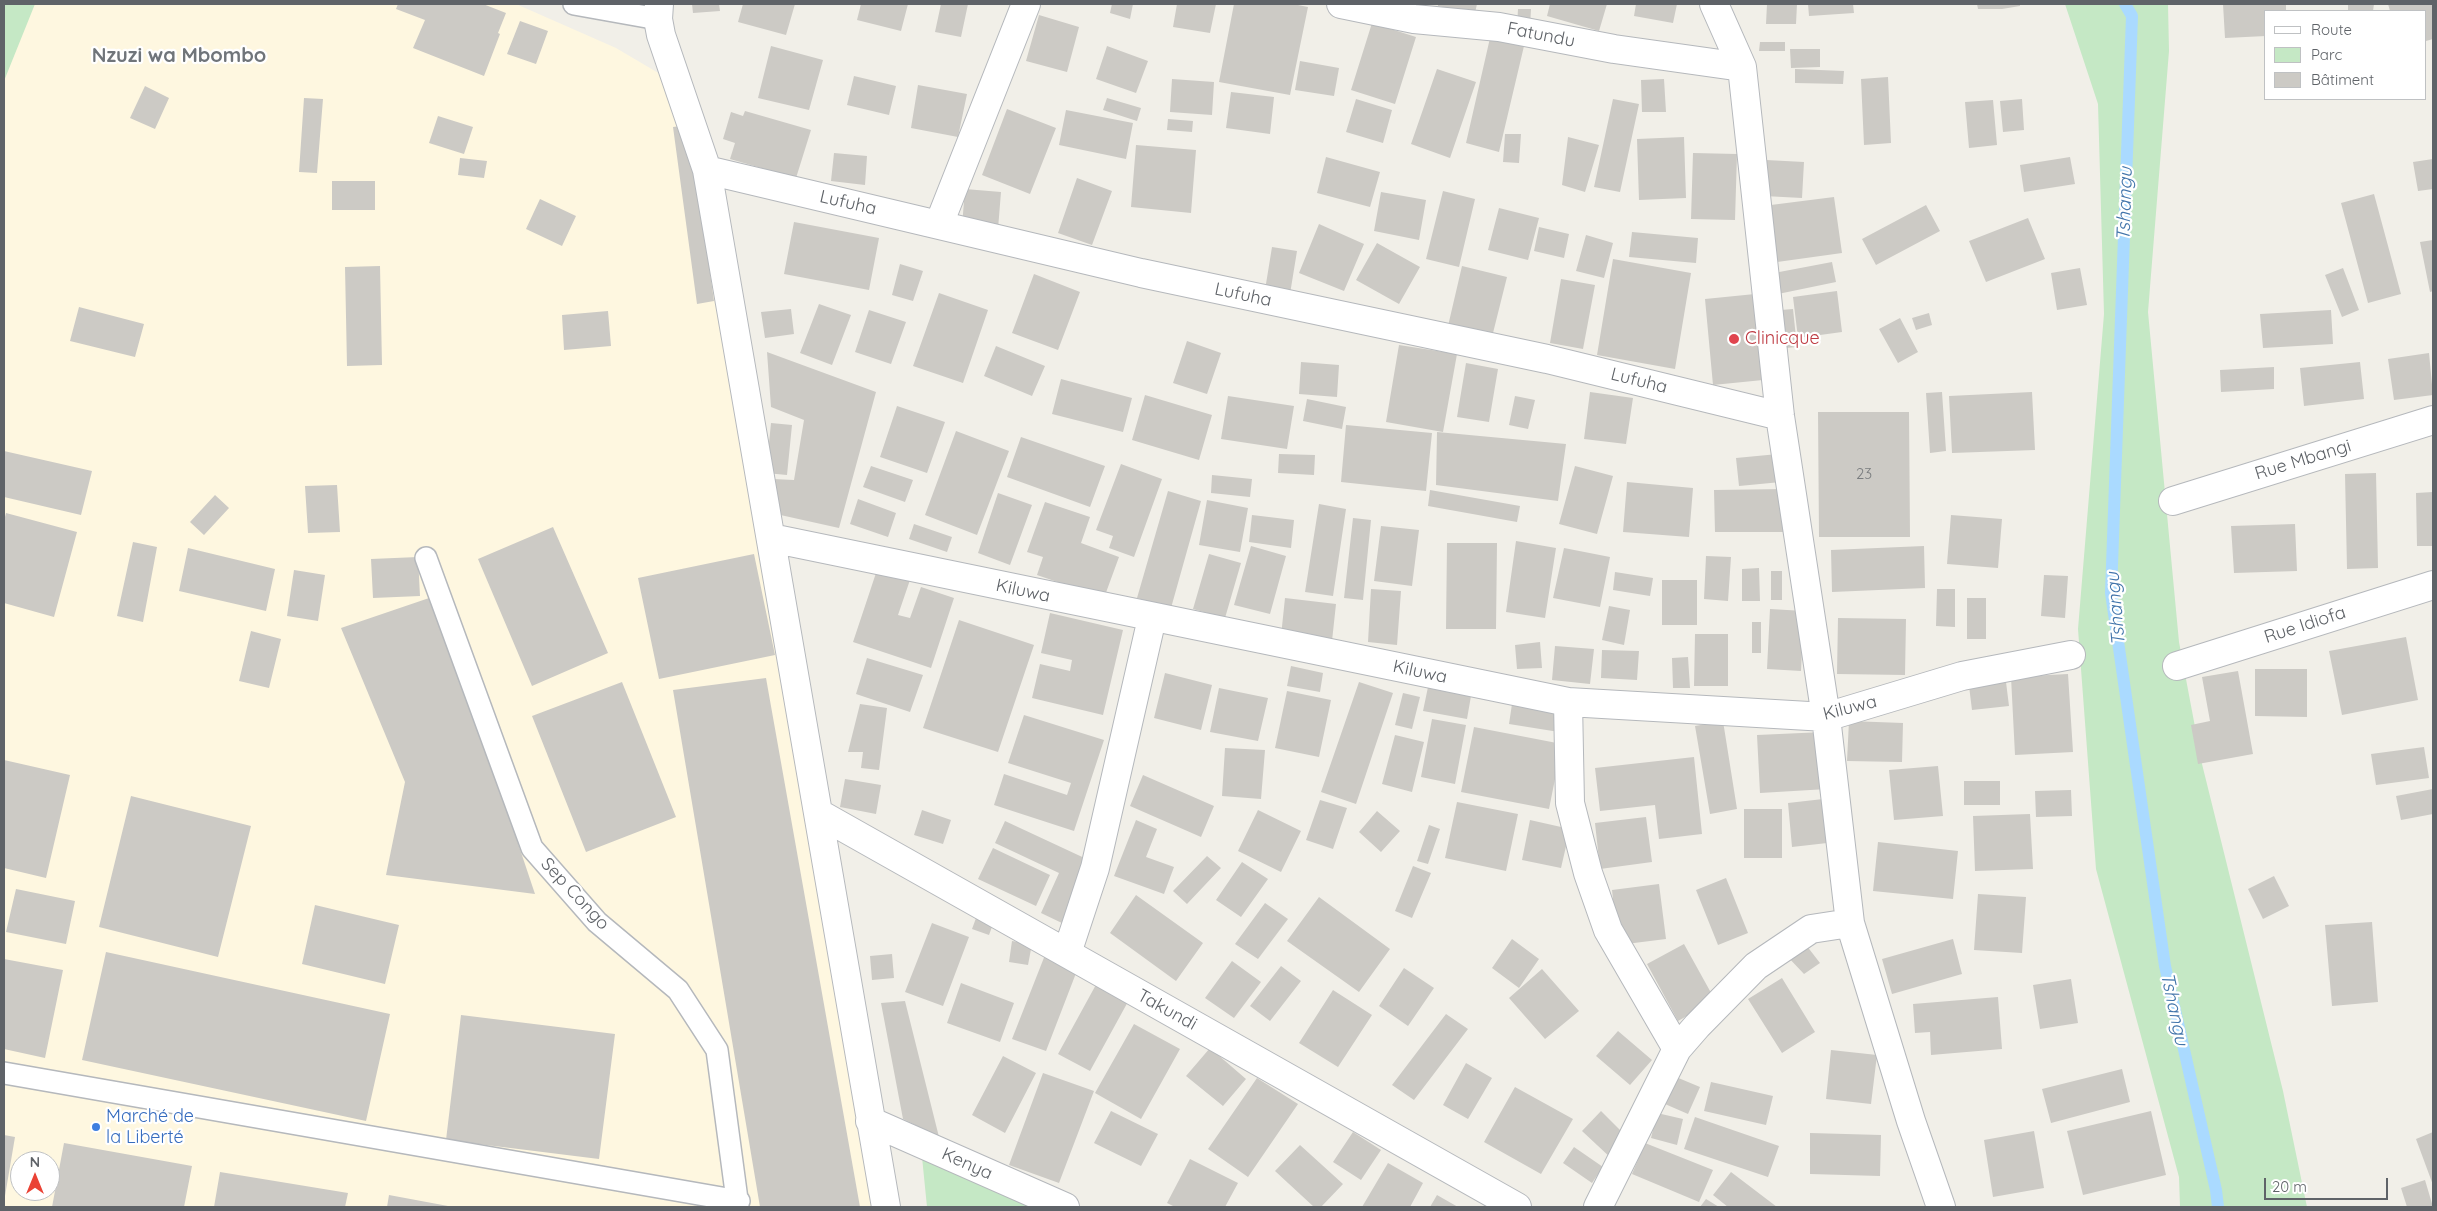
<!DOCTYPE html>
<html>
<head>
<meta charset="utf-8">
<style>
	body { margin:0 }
	#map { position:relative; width:2437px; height:1211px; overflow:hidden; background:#f1efe8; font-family:Quicksand,sans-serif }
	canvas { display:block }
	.frame { position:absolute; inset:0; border:5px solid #5f6368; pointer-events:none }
	.legend { position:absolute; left:2264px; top:10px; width:162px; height:90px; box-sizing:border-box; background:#fff; border:1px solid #bfc1c3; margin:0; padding:6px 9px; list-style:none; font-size:15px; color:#5f6368 }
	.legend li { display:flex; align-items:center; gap:10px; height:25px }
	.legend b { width:25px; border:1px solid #bfc1c3 }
	.north { position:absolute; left:10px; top:1151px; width:50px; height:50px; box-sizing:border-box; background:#fff; border:1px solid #bfc1c3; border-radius:50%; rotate:0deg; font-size:14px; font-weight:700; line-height:20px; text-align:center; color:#5f6368 }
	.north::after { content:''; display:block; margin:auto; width:18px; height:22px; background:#ea4335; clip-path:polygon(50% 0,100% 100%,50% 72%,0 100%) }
	.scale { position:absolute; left:2264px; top:1178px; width:124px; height:22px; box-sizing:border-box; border:2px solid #5f6368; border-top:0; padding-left:6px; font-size:15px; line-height:18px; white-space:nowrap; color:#5f6368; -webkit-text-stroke:4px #fff; paint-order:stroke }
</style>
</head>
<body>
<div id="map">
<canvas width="2437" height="1211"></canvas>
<div class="frame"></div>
<ul class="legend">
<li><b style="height:6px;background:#fff"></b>Route</li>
<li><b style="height:14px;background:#c5e8c5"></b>Parc</li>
<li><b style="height:14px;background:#cccac5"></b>Bâtiment</li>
</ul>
<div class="north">N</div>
<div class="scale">20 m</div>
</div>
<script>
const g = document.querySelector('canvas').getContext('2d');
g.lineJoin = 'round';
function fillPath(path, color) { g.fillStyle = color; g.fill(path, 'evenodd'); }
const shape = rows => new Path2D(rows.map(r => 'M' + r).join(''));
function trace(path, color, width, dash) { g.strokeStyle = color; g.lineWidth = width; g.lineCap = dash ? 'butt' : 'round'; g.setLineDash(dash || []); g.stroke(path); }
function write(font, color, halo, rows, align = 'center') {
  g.font = font + ' Quicksand,sans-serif'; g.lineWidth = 4.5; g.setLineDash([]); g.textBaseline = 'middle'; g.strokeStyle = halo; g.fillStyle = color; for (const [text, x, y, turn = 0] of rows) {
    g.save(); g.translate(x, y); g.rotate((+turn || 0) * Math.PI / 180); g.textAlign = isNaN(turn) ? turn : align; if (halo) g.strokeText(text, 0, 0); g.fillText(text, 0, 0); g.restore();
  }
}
const commercial = shape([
	[4,4,516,4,616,48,677,84,827,810,900,1207,4,1207],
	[20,1161,50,1161,50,1191,20,1191]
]);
const green = shape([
	[4,4,35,4,4,81],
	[2065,4,2168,4,2169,51,2148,312,2179,642,2202,764,2283,1091,2307,1207,2180,1207,2179,1177,2096,869,2078,629,2104,314,2098,104],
	[921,1147,1054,1207,927,1207]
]);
const stream = shape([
	[2125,4,2132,16,2111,593,2165,966,2216,1190,2218,1207]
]);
const building = shape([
	[398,4,483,4,506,13,498,33,500,34,484,76,413,48,425,20,396,9],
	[692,4,719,4,720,11,693,13],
	[743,4,795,4,786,35,738,22],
	[861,4,908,4,901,31,857,20],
	[941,4,968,4,961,37,935,32],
	[1112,4,1133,4,1130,19,1110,13],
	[1177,4,1216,4,1210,33,1173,27],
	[1234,4,1293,4,1308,7,1290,95,1219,82],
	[1438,4,1477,4,1475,13,1438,6],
	[1550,4,1607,4,1599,31,1547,16],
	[1636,4,1677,4,1673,23,1634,16],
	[1767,4,1797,4,1796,24,1766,24],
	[1808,4,1853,4,1854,13,1809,16],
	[1977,4,2020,4,2020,6,2002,9,1978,9],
	[2223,4,2286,4,2286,11,2266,11,2266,36,2225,38],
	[2348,4,2374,4,2373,11,2348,11],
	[2388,4,2433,4,2433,39,2426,41,2426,11,2390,11],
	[1518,9,1531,9,1530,27,1517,27],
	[1039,15,1079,27,1067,72,1026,61],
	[520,21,548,31,536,64,507,54],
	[1372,23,1416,37,1395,104,1351,90],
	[1490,38,1524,46,1499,152,1466,143],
	[1760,42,1785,42,1785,51,1759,51],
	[771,46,823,60,809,110,758,98],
	[1107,46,1148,61,1136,93,1096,79],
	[1790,49,1820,49,1820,67,1791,68],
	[1300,61,1339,68,1334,96,1295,90],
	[1437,69,1476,82,1450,158,1411,144],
	[1795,69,1844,71,1843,84,1795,83],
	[854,76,896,86,889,115,847,105],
	[1888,77,1891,143,1864,145,1861,79],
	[1172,79,1214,82,1212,115,1170,112],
	[1664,79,1666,112,1642,112,1641,80],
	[918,85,967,94,958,137,911,128],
	[145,86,169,98,155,129,130,118],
	[1231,92,1274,97,1270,134,1226,128],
	[304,98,323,99,317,173,299,172],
	[1107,98,1141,108,1137,121,1103,110],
	[1356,99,1392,110,1383,143,1346,132],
	[1613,99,1639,104,1620,192,1594,187],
	[2022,99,2024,130,2003,132,2000,101],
	[1993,100,1997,145,1969,148,1965,102],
	[1007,109,1056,128,1030,194,982,175],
	[1066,110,1133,123,1126,159,1059,145],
	[745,111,811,130,796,178,730,159,735,143,723,139,731,112,743,116],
	[438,116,473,127,464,154,429,143],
	[1168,119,1193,121,1192,132,1167,130],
	[689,125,714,301,697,304,673,127],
	[1505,134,1521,134,1519,163,1503,162],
	[1568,137,1599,145,1585,192,1562,185],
	[1684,137,1686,198,1639,200,1637,139],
	[1136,145,1196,150,1191,213,1131,207],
	[834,153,867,156,865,185,831,181],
	[1693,153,1737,154,1735,220,1691,219],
	[1326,157,1380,172,1370,207,1317,193],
	[2070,157,2075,184,2024,192,2020,165],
	[460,158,487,161,484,178,458,175],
	[2433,159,2433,189,2418,191,2413,162],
	[1766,160,1804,162,1802,198,1764,196],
	[1077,178,1112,191,1092,245,1058,233],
	[332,181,375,181,375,210,332,210],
	[965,189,1001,192,998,229,962,226],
	[1443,191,1475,199,1459,267,1426,259],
	[1381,192,1426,200,1419,240,1374,231],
	[2374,194,2401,294,2368,303,2341,203],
	[1834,197,1842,253,1770,263,1763,206],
	[540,199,576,216,562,246,526,229],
	[1926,205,1940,231,1876,265,1862,239],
	[1499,208,1539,218,1528,260,1488,250],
	[2028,218,2045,259,1986,282,1969,241],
	[794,222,879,238,869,290,784,274],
	[1319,224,1364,244,1344,291,1299,273],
	[1539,227,1569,234,1564,258,1534,251],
	[1632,232,1698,238,1696,263,1629,257],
	[1586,235,1613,243,1604,278,1576,271],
	[2433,240,2433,291,2430,292,2420,242],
	[1377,243,1420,267,1399,304,1356,280],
	[1272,247,1297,251,1290,294,1265,290],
	[1613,259,1691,273,1675,369,1597,355],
	[1832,262,1836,282,1778,294,1774,273],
	[900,264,923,271,913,301,892,295],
	[380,266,382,365,347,366,345,267],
	[1462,266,1507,277,1492,337,1448,326],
	[2080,268,2087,305,2057,310,2051,273],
	[2343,268,2359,310,2342,317,2325,275],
	[1034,274,1080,292,1058,350,1012,333],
	[1561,279,1595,285,1583,349,1550,343],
	[1837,291,1842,332,1798,338,1793,297],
	[939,293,988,310,963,383,913,366],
	[1755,294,1763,380,1713,385,1705,299],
	[819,304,851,315,832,365,800,353],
	[79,307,144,324,135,357,70,341],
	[791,309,794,334,765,338,761,312],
	[1793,309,1797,347,1785,348,1781,310],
	[869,310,906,322,891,364,855,352],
	[2331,310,2333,344,2263,348,2260,314],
	[608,311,611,346,564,350,562,315],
	[1929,313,1932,325,1916,330,1912,318],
	[1900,318,1918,352,1898,363,1879,329],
	[1187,341,1221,353,1207,394,1173,383],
	[1399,345,1457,354,1443,432,1386,422],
	[996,346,1045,366,1032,396,984,376],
	[767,352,876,392,839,528,776,514,773,479,794,480,804,420,771,407],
	[2429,353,2433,395,2394,400,2388,359],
	[1301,362,1339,365,1337,397,1299,394],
	[2360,362,2364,399,2304,406,2300,368],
	[1466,363,1498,369,1489,422,1457,417],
	[2274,367,2274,389,2221,392,2220,370],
	[1061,379,1132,398,1123,432,1052,414],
	[1590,392,1633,398,1626,444,1584,439],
	[1942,392,1946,451,1930,453,1926,393],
	[2032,392,2035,450,1952,453,1949,396],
	[1145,395,1212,415,1199,460,1132,440],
	[1228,396,1294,406,1287,449,1221,439],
	[1515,396,1535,400,1528,429,1509,425],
	[1307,399,1346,407,1342,429,1303,421],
	[897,406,945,422,927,473,880,457],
	[1818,412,1909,412,1910,537,1819,537],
	[771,423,792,425,787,475,766,473],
	[1346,425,1432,433,1426,491,1341,482],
	[956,431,1009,451,977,535,925,515],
	[1437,432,1566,444,1558,501,1436,485],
	[1021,437,1105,466,1090,507,1007,477],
	[4,451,92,471,81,515,4,497],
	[1279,454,1315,455,1314,475,1278,473],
	[1778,454,1781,482,1739,486,1736,458],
	[1121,464,1162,479,1134,557,1109,548,1113,536,1096,530],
	[871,466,913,480,905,502,863,487],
	[1575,466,1613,476,1597,534,1559,524],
	[2376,473,2378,568,2347,569,2345,474],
	[1212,475,1252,479,1250,497,1211,493],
	[1627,482,1693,488,1689,537,1623,532],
	[337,485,340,532,308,533,305,486],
	[1785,489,1785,532,1715,532,1714,490],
	[1430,490,1520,506,1517,522,1428,506],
	[1168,491,1201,501,1171,608,1137,598],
	[2433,492,2433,546,2417,546,2416,493],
	[998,493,1032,505,1010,565,978,553],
	[215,495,229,508,204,535,190,522],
	[858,499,896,513,888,537,850,524],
	[1207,500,1248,508,1240,552,1199,545],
	[1045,502,1090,517,1081,543,1119,557,1104,598,1037,575,1043,557,1027,552],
	[1319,504,1346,509,1333,596,1305,592],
	[6,513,77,532,54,617,4,603,4,521],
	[1252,515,1294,520,1291,548,1249,542],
	[1951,515,2002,519,1998,568,1947,564],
	[1353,518,1371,520,1363,600,1344,598],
	[914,524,952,537,947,552,909,539],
	[2295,524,2297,571,2234,573,2231,526],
	[1381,526,1419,530,1412,586,1374,581],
	[553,527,608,653,532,686,478,559],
	[1516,541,1556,548,1545,618,1506,612],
	[133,542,157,547,143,622,117,616],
	[1447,543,1497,543,1496,629,1446,629],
	[1251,546,1286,556,1270,614,1234,605],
	[1924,546,1925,588,1832,592,1831,550],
	[188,548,275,569,266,611,179,591],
	[1564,548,1610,557,1600,607,1553,598],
	[754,554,775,655,659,679,638,578],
	[1209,554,1241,563,1225,618,1193,609],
	[1706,556,1731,557,1728,601,1704,599],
	[418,557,420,596,373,598,371,559],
	[878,567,911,577,898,615,910,618,921,587,954,598,931,668,853,642],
	[1759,568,1760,601,1742,601,1742,569],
	[294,570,325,575,318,621,287,616],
	[1771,571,1782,571,1782,600,1771,600],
	[1615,572,1653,578,1650,596,1613,590],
	[2044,575,2068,576,2065,618,2041,616],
	[1662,580,1697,580,1697,625,1662,625],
	[1371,589,1401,591,1397,645,1368,642],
	[1937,589,1955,589,1955,627,1936,626],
	[435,596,535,894,386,875,405,782,341,628],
	[1285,598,1336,604,1332,641,1281,636],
	[1967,598,1986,598,1986,639,1967,639],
	[1609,606,1630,610,1624,645,1602,640],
	[1770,609,1804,611,1801,671,1767,669],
	[1050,613,1123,630,1103,715,1032,698,1040,664,1070,671,1072,660,1041,653],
	[1838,618,1906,619,1905,675,1837,674],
	[959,620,1034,645,998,752,923,728],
	[1752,622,1761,622,1761,653,1752,653],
	[251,631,281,639,269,688,239,681],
	[1695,634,1728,634,1728,686,1694,686],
	[2406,637,2418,700,2342,715,2329,651],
	[1540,642,1542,668,1517,669,1515,645],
	[1555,646,1594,649,1590,684,1552,680],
	[1602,650,1639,651,1637,680,1601,678],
	[1688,657,1690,688,1673,688,1672,658],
	[867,658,923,675,910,712,856,694],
	[1291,666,1323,673,1320,692,1287,686],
	[2255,669,2307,669,2307,717,2255,716],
	[2238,671,2253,754,2198,764,2191,725,2210,721,2202,677],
	[1165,673,1212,685,1201,730,1154,718],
	[2068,674,2073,752,2015,755,2011,677],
	[766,678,860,1207,760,1207,673,690],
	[622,682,676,817,586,852,532,716],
	[1359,682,1393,693,1356,804,1321,792],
	[2006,682,2009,706,1972,710,1969,686],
	[1428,687,1471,696,1467,719,1423,711],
	[1219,688,1268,698,1258,741,1210,732],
	[1287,691,1331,700,1319,757,1275,748],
	[1403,693,1420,697,1412,729,1395,725],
	[860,704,887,708,879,770,861,768,863,752,848,752],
	[1512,704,1562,713,1559,732,1509,724],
	[1024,715,1104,740,1074,831,994,805,1004,774,1067,795,1071,783,1008,763],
	[1432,719,1466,725,1455,784,1421,777],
	[1723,721,1737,809,1710,814,1695,726],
	[1849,721,1903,723,1902,762,1847,761],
	[1474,727,1562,744,1549,809,1461,792],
	[1824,732,1827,789,1760,793,1757,735],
	[1395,735,1424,742,1412,792,1382,784],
	[2424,747,2429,778,2376,785,2371,754],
	[1225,748,1265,750,1261,799,1222,796],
	[1694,757,1702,834,1659,839,1655,805,1600,811,1595,768],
	[4,760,70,775,46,878,4,868],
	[1938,766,1943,816,1894,820,1889,770],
	[1143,775,1214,806,1201,837,1130,806],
	[845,779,881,785,876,814,840,807],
	[1964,781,2000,781,2000,805,1964,805],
	[2433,789,2433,814,2401,820,2396,796],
	[2071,790,2072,816,2036,817,2035,791],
	[131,796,251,826,218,957,99,927],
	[1832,798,1836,842,1792,847,1788,803],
	[1320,800,1347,808,1333,849,1306,840],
	[1457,802,1518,814,1506,871,1445,858],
	[1744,809,1782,809,1782,858,1744,858],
	[922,810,951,820,943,844,914,835],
	[1258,810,1301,831,1281,872,1238,851],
	[1377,811,1400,831,1381,852,1359,832],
	[2030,814,2033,869,1975,871,1973,816],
	[1646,817,1652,862,1600,869,1595,823],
	[1136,820,1157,829,1146,857,1174,867,1164,894,1114,876],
	[1530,820,1570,829,1561,868,1522,860],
	[1005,821,1093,862,1064,924,1041,913,1059,873,995,843],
	[1429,825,1440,829,1428,864,1417,861],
	[1878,842,1958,851,1953,899,1873,891],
	[993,848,1050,875,1036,906,978,879],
	[1207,856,1221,868,1187,904,1173,891],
	[1242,862,1268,879,1241,917,1216,900],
	[1413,866,1431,873,1412,918,1395,911],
	[2274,876,2289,906,2263,919,2248,889],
	[1726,878,1748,933,1718,945,1696,890],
	[1659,884,1666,939,1618,945,1612,890],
	[16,889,75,901,66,944,6,932],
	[1978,894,2026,897,2022,953,1974,950],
	[1136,895,1203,943,1176,981,1110,933],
	[1319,897,1390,949,1359,992,1287,941],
	[1265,903,1288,919,1258,959,1235,944],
	[315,905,399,925,385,984,302,964],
	[979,910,996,916,989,935,972,929],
	[2372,922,2378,1002,2332,1006,2325,925],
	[932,923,969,937,943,1006,905,992],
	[1512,939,1539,959,1519,988,1492,968],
	[1953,939,1962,974,1892,994,1882,959],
	[1012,941,1032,944,1028,965,1009,962],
	[1803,941,1820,963,1804,974,1786,955],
	[1684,944,1715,1000,1678,1021,1647,964],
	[106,952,390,1014,366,1121,82,1060],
	[892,954,894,978,872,980,870,956],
	[1045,955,1078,968,1046,1051,1012,1039],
	[4,959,63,970,45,1058,4,1049],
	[1232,961,1261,982,1234,1018,1205,998],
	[1281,966,1301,981,1270,1021,1250,1006],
	[1404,968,1434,988,1408,1026,1379,1006],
	[1542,969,1579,1011,1545,1039,1509,998],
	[1782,978,1815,1032,1782,1053,1748,999],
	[2071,979,2078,1023,2040,1029,2033,985],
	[1098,981,1130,998,1090,1071,1058,1054],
	[961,983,1014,1003,1000,1042,947,1023],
	[1333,990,1372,1015,1338,1067,1299,1043],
	[1998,997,2002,1049,1931,1055,1930,1032,1915,1033,1913,1004],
	[905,1001,939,1137,903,1119,881,1003],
	[1446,1014,1468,1029,1414,1100,1392,1085],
	[461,1015,615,1034,599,1159,446,1140],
	[1134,1024,1180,1049,1141,1119,1095,1093],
	[1618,1031,1652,1060,1630,1085,1596,1056],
	[1210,1048,1246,1079,1223,1106,1186,1076],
	[1831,1050,1877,1055,1871,1104,1826,1099],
	[1003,1056,1036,1073,1005,1133,972,1115],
	[1466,1063,1492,1078,1468,1119,1443,1105],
	[2122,1069,2130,1102,2051,1123,2042,1089],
	[1043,1073,1094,1091,1059,1183,1009,1165],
	[1676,1077,1700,1087,1688,1114,1665,1104],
	[1257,1078,1298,1104,1248,1177,1208,1149],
	[1711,1082,1773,1096,1766,1125,1704,1111],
	[1515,1087,1573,1119,1541,1174,1484,1142],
	[1111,1111,1158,1134,1141,1166,1094,1143],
	[1601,1111,1630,1140,1612,1159,1582,1131],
	[2151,1111,2166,1175,2083,1195,2067,1131],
	[1657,1113,1683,1119,1677,1145,1651,1138],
	[1695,1117,1779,1146,1768,1177,1684,1149],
	[2034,1131,2044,1188,1993,1197,1984,1140],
	[1353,1132,1381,1150,1361,1180,1333,1162],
	[2433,1132,2433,1185,2416,1139],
	[1810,1133,1881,1135,1880,1176,1810,1174],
	[4,1135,15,1137,5,1196,4,1196],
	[64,1143,192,1166,184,1207,52,1207],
	[1645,1143,1713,1170,1699,1202,1632,1174],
	[1300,1145,1343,1184,1321,1207,1314,1207,1275,1171],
	[1574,1147,1603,1167,1592,1183,1563,1163],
	[1190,1159,1238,1183,1225,1207,1175,1207,1167,1203],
	[1388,1163,1423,1183,1410,1207,1362,1207],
	[220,1172,348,1193,345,1207,214,1207],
	[1731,1172,1777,1207,1728,1207,1713,1195],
	[2425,1180,2433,1207,2407,1207,2401,1188],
	[389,1195,448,1206,448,1207,387,1207],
	[1437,1195,1458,1207,1430,1207],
	[1706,1199,1719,1207,1700,1207]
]);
const lane = shape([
	[574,4,658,19],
	[426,558,532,848,597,922,678,990,717,1050,738,1207],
	[4,1073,739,1201]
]);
const street = shape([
	[659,4,658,19,661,35,707,170,886,1207],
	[1341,4,1414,19,1499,27,1614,49,1742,67],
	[1714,4,1742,67,1780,416,1826,717,1850,923,1911,1121,1941,1207],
	[707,170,1141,273,1547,359,1780,416],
	[939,224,1026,4],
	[2173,501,2433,420],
	[771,538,1568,702,1826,717,1962,676,2071,655],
	[2177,666,2433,585],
	[1568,702,1570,803,1588,873,1608,930,1677,1049],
	[818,813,1517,1207],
	[1067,953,1095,868,1152,618],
	[870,1121,1065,1207],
	[1598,1207,1677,1049,1697,1026,1756,966,1811,929,1850,923]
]);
const markers = [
	[1734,339,6,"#e0444e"],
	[96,1127,5,"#3f7fe0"]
];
const numberNames = [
	["23",1864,474]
];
const streetNames = [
	["Fatundu",1541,35,11],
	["Lufuha",848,203,13],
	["Lufuha",1243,295,12],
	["Lufuha",1639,381,14],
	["Rue Mbangi",2303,460,-17],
	["Kiluwa",1023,591,12],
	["Rue Idiofa",2305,625,-18],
	["Kiluwa",1420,672,12],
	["Kiluwa",1850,708,-14],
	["Sep Congo",575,894,47],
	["Takundi",1167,1010,29],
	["Kenya",967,1164,24]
];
const healthNames = [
	["Clinicque",1745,339]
];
const shopNames = [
	["Marché de",106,1117],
	["la Liberté",106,1138]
];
const waterNames = [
	["Tshangu",2125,204,-88],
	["Tshangu",2116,609,-95],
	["Tshangu",2174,1009,78]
];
const quarterNames = [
	["Nzuzi wa Mbombo",179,56]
];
fillPath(commercial, '#fef7e0');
fillPath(green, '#c5e8c5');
trace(stream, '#aadaff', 12);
fillPath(building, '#cccac5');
trace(lane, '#b5b8bc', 24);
trace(street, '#b5b8bc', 30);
trace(lane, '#fff', 21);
trace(street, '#fff', 28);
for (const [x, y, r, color] of markers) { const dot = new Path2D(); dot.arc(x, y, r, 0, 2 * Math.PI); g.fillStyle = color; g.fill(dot); trace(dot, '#fff', 2); }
write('15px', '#7a7d7f', null, numberNames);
write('18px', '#5f6368', '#fff', streetNames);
write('18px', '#be3a42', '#fff', healthNames, 'left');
write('18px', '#366cbe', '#fff', shopNames, 'left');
write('italic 19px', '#4174aa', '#fff', waterNames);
write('bold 20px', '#70757a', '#fff', quarterNames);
</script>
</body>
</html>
